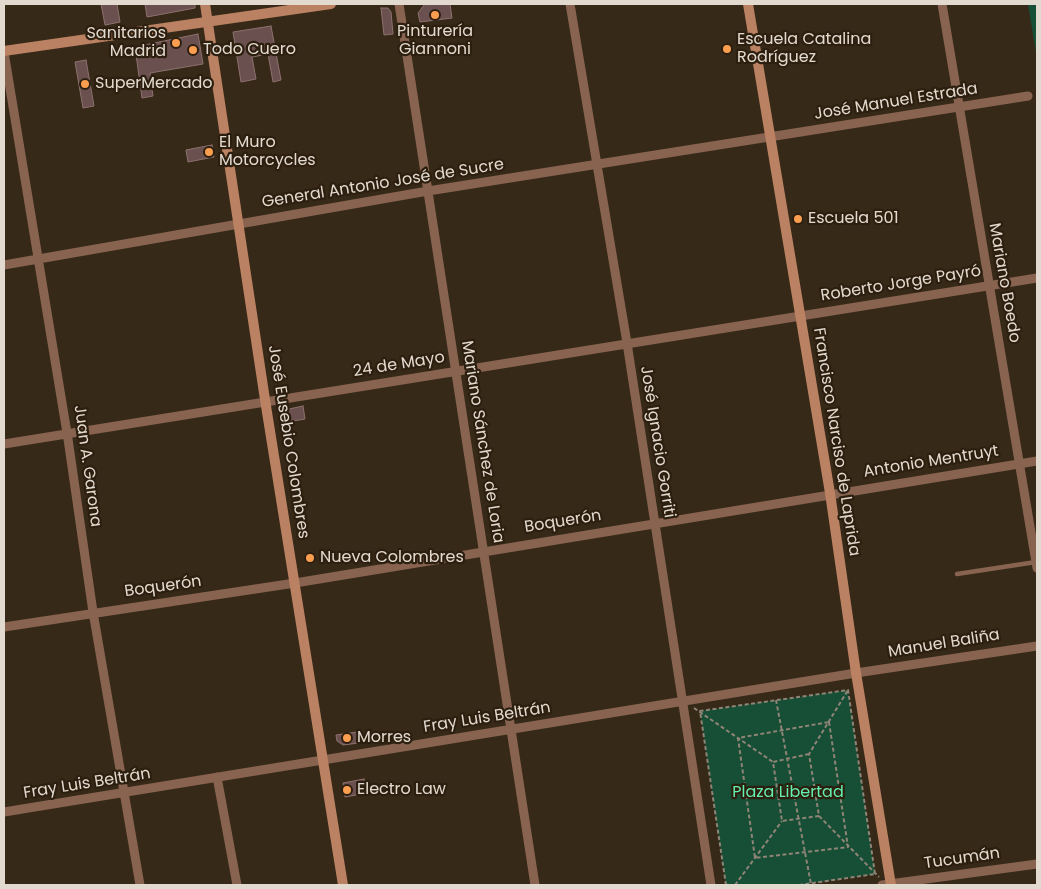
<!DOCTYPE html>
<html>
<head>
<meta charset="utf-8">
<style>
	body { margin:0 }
	#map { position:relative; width:1041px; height:889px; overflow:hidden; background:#372918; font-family:Poppins,sans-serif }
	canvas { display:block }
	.frame { position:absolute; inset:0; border:5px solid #e3dacf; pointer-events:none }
</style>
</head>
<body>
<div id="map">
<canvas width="1041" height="889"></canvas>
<div class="frame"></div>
</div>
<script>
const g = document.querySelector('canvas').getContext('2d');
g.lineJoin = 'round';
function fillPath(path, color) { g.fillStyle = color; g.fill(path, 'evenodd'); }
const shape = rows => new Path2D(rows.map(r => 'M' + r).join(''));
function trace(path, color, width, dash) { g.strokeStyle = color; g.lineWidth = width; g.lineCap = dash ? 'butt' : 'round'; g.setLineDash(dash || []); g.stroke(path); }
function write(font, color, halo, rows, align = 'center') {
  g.font = font + ' Poppins,sans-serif'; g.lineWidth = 4.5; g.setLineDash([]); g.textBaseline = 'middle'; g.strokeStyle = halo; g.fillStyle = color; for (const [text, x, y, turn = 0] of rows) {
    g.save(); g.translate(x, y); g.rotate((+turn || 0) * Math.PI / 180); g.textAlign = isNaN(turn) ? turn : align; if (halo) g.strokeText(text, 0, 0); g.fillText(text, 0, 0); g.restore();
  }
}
const green = shape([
	[1028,4,1037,4,1037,59],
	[848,690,875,874,799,885,726,885,700,711]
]);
const building = shape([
	[101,4,117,4,120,22,105,25,101,4],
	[145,4,195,4,195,8,147,17,145,4],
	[425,4,450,4,452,18,420,22,418,13,425,4],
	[381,8,388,8,391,12,393,34,384,35,381,8],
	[271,26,281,80,273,82,268,54,252,57,256,79,241,82,233,32,271,26],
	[198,34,203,64,150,73,153,96,142,98,135,47,198,34],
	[86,60,94,106,83,108,75,62,86,60],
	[212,145,214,157,188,162,186,150,212,145],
	[303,406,305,419,287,422,285,413,289,409,303,406],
	[357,732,359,743,343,745,337,741,336,735,357,732],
	[364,779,367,793,345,797,343,783,364,779]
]);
const path = shape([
	[776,700,811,884],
	[694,708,773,762],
	[829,722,848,847,755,858,738,738,829,722],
	[809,754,773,762,782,821,819,816,809,754,848,690],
	[819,816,879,877],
	[726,885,700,711,848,690,875,874],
	[735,885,782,821],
	[799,885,875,874]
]);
const lane = shape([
	[957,574,1036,562]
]);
const street = shape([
	[399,4,535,885],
	[570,4,627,343,711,885],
	[942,4,1037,568],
	[4,52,68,439,93,612,140,885],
	[4,265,428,191,1028,96],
	[4,444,1037,278],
	[4,627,295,583,1037,461],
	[217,777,237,885],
	[4,812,856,673,1037,646],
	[882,885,1037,864]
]);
const secondary = shape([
	[205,4,266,406,343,885],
	[748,4,830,493,856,673,891,885],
	[4,51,331,4]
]);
const markers = [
	[435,15,5,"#fb9e50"],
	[176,43,5,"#fb9e50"],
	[727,49,5,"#fb9e50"],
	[193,50,5,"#fb9e50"],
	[85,84,5,"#fb9e50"],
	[209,152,5,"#fb9e50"],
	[798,219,5,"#fb9e50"],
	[310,558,5,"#fb9e50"],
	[347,738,5,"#fb9e50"],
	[347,790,5,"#fb9e50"]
];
const poiNames = [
	["Pinturería",435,32,"center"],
	["Giannoni",435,50,"center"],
	["Sanitarios",166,34,"right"],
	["Madrid",166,52,"right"],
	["Escuela Catalina",737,40],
	["Rodríguez",737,58],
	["Todo Cuero",203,50],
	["SuperMercado",95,84],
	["El Muro",219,143],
	["Motorcycles",219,161],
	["Escuela 501",808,219],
	["Nueva Colombres",320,558],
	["Morres",357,738],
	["Electro Law",357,790]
];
const streetNames = [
	["José Manuel Estrada",896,102,-9],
	["General Antonio José de Sucre",383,184,-9],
	["Mariano Boedo",1004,283,80],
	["Roberto Jorge Payró",901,284,-9],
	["24 de Mayo",399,365,-9],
	["José Eusebio Colombres",288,442,81],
	["Mariano Sánchez de Loria",482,442,81],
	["José Ignacio Gorriti",657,442,81],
	["Francisco Narciso de Laprida",836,442,81],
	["Antonio Mentruyt",931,462,-9],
	["Juan A. Garona",87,466,82],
	["Boquerón",563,522,-9],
	["Boquerón",163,587,-8],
	["Manuel Baliña",944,644,-9],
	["Fray Luis Beltrán",487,718,-9],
	["Fray Luis Beltrán",87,784,-9],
	["Tucumán",962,859,-8]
];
const parkNames = [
	["Plaza Libertad",788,793]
];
fillPath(green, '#164f36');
fillPath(building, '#6a504f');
trace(building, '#8d716f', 1);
trace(path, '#8f8476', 2, [4, 2.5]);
trace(lane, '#876350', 4.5);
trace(street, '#876350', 9);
trace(secondary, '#ba8162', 10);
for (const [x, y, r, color] of markers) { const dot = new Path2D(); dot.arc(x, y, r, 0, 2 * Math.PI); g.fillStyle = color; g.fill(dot); trace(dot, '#2d1f0f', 2); }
write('16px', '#e3dacf', '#2d1f0f', poiNames, 'left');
write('16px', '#e3dacf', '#2d1f0f', streetNames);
write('16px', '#64efaf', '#2d1f0f', parkNames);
</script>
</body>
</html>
